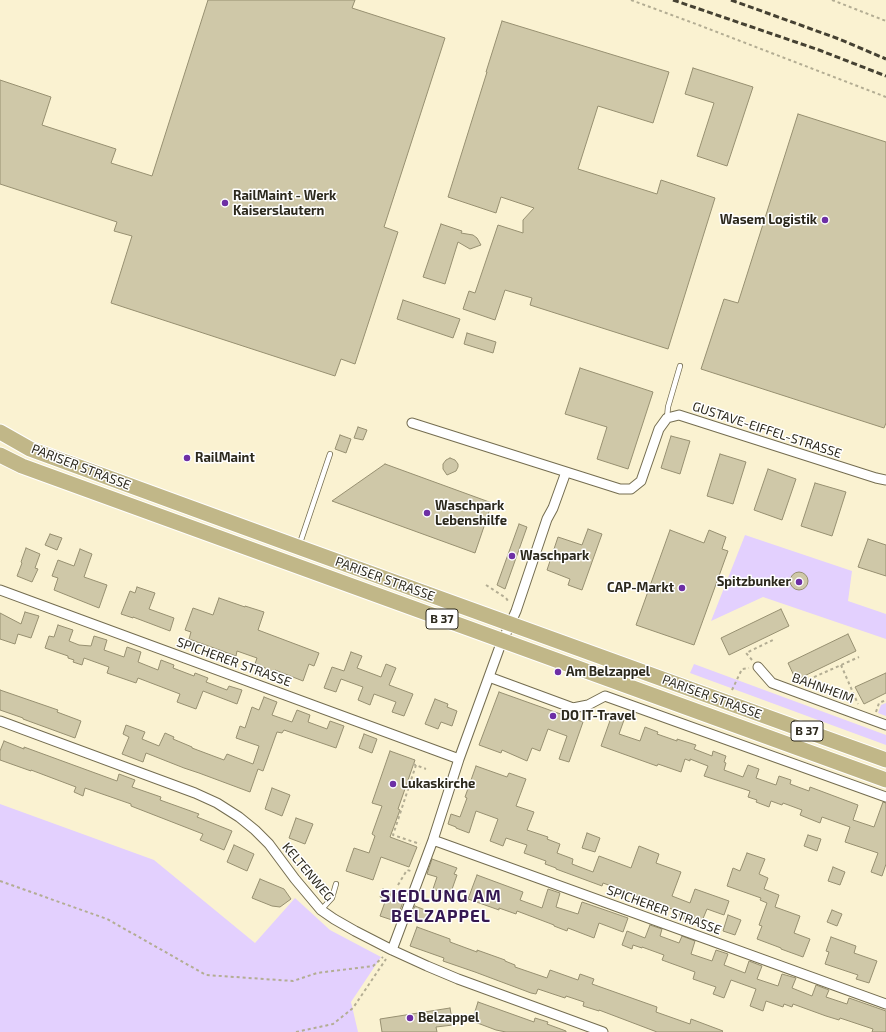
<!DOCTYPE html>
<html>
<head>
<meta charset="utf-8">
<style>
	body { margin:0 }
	canvas { display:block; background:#faf2d1 }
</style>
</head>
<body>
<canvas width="886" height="1032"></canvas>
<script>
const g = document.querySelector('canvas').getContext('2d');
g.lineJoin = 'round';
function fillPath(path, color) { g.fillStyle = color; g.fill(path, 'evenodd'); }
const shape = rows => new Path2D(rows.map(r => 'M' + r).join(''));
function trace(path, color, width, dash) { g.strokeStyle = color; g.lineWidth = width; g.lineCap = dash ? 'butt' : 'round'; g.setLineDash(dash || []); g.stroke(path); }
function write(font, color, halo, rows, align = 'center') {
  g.font = font + ' "Exo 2",sans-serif'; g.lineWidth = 3; g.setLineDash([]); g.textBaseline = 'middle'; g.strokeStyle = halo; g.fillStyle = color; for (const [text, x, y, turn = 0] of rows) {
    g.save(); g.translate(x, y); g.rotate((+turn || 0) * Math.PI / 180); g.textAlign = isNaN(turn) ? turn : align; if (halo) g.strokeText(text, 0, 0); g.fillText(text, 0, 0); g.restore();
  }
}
const green = shape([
	[745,535,852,571,848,601,886,614,886,639,763,597,711,621],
	[694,664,886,735,886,745,690,673],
	[886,703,886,716,878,713,881,705],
	[0,804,154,860,255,943,295,898,330,930,381,957,351,1002,358,1032,0,1032]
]);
const building = shape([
	[208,0,355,0,352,8,445,38,384,227,398,232,355,364,341,359,335,376,111,303,132,236,114,231,117,222,0,184,0,80,51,97,42,125,116,149,111,163,152,176,208,0],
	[502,21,669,72,653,123,598,106,578,169,657,194,661,180,715,198,668,349,530,305,532,298,505,290,495,320,463,309,469,291,475,293,498,225,523,233,523,220,534,208,501,197,496,213,448,197,487,72,486,72,502,21],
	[693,68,753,87,727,166,697,156,714,103,685,94,693,68],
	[798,114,886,142,886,423,884,428,701,369,724,299,738,303,798,114],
	[441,224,462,231,461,233,473,235,477,238,481,245,470,249,458,242,445,284,423,277,441,224],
	[403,300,460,319,453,338,397,319,403,300],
	[467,333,496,342,493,353,464,344,467,333],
	[580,368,653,392,628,469,597,459,607,427,565,414,580,368],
	[358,427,367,430,363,440,354,438,358,427],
	[340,435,351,439,346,453,335,449,340,435],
	[671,436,690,441,680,474,661,468,671,436],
	[720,454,746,462,733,504,707,496,720,454],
	[450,458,455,460,458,464,458,467,456,471,447,475,443,469,443,464,446,460,450,458],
	[385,464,492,503,475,553,332,501,385,464],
	[768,469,796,479,782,520,754,510,768,469],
	[815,483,846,492,832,536,801,526,815,483],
	[519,524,527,527,505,589,497,585,519,524],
	[588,529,602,534,582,590,568,585,570,579,547,570,558,537,582,545,588,529],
	[670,530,704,543,709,530,726,537,722,549,728,551,694,645,636,625,670,530],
	[50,534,62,538,57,550,45,545,50,534],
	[868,539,886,545,886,576,858,567,868,539],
	[26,548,40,554,35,568,38,569,32,582,17,576,22,563,21,562,26,548],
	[80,549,92,554,84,577,107,585,99,608,54,590,58,578,52,576,58,560,74,566,80,549],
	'790 581a9 9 0 1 1 18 0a9 9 0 1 1-18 0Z',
	[137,587,155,593,149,609,174,618,170,631,133,617,133,618,121,614,130,591,135,593,137,587],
	[219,598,245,607,245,606,264,612,258,630,319,653,314,666,309,664,303,681,275,670,275,672,255,664,257,658,237,651,236,656,189,639,191,632,185,630,193,608,213,615,219,598],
	[781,609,789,626,729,655,721,638,781,609],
	[25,612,39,616,31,638,18,634,15,644,0,639,0,613,21,624,25,612],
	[58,625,73,630,69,641,79,645,91,646,94,636,107,640,104,650,124,657,127,647,141,652,138,662,158,670,161,660,174,665,173,668,194,676,195,673,208,678,206,682,227,690,229,686,242,690,237,704,203,691,196,709,177,702,180,694,138,678,136,683,107,673,109,667,84,658,82,665,73,662,74,660,68,658,68,656,45,648,49,636,54,637,58,625],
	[848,634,856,651,796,680,788,663,848,634],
	[351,652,362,656,357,668,381,677,386,664,396,668,389,685,413,694,404,716,392,712,396,702,374,694,370,705,358,700,363,687,341,679,336,692,324,688,332,667,344,671,351,652],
	[886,673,886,693,864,704,855,687,886,673],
	[0,690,58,710,57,712,81,721,75,738,23,719,23,718,0,710,0,690],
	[499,692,583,722,569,762,559,759,567,736,548,729,540,751,532,748,527,761,502,750,501,753,479,745,499,692],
	[264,697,277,702,272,715,292,722,297,710,310,715,308,722,327,729,330,721,344,726,336,748,284,730,282,733,277,732,263,771,258,769,250,792,199,773,184,768,146,753,143,762,122,754,129,737,123,734,126,725,145,732,142,739,159,746,165,733,174,737,173,739,192,747,192,748,224,760,227,754,253,764,259,746,236,738,240,726,245,728,252,707,259,710,264,697],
	[435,699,448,704,447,707,457,711,452,726,441,722,438,729,425,724,435,699],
	[612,715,624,720,619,734,640,741,645,727,658,732,657,734,677,741,677,739,696,745,694,749,712,756,713,751,726,756,724,762,726,763,724,770,743,777,748,765,759,769,756,778,776,785,779,776,791,780,790,784,809,791,810,787,858,805,853,820,874,827,883,802,886,803,886,864,882,876,871,872,878,853,845,842,850,827,822,817,820,823,800,815,802,810,783,803,782,805,771,801,769,807,756,802,757,800,748,797,750,791,704,776,708,766,690,759,690,761,685,759,681,772,658,764,657,766,601,746,612,715],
	[364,734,377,739,372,753,359,748,364,734],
	[4,741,24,749,24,747,117,781,119,774,135,780,132,787,161,797,160,800,199,814,197,817,232,831,224,850,200,840,203,834,131,806,131,804,85,788,83,796,74,792,76,787,31,770,31,771,0,760,0,751,4,741],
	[390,751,415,760,398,809,400,810,390,837,417,847,409,867,381,857,373,880,346,871,354,848,369,853,375,836,372,834,382,806,372,803,390,751],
	[476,766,507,777,509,773,526,779,516,806,534,812,527,830,548,837,547,839,560,844,557,853,573,859,572,864,593,872,599,856,631,868,639,846,659,854,656,863,681,872,672,896,690,903,695,889,729,901,724,915,707,909,702,921,690,917,689,920,679,917,680,912,624,892,625,891,603,883,602,886,556,869,556,868,545,864,546,861,524,853,527,845,506,838,503,846,490,841,498,819,476,811,469,833,456,828,456,827,448,824,451,814,460,817,467,798,465,797,476,766],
	[272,788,290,795,282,816,265,809,272,788],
	[296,818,313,824,305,844,289,838,296,818],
	[587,833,600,838,595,852,582,848,587,833],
	[808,835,821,839,817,851,804,846,808,835],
	[234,845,254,854,247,871,227,862,234,845],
	[747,853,765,859,759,874,768,878,764,889,779,895,775,907,800,916,794,933,810,939,803,957,781,949,781,948,757,939,762,926,759,925,767,903,760,900,761,898,727,886,733,868,740,871,747,853],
	[432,859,457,868,454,874,457,875,450,895,433,889,437,877,427,874,432,859],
	[833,867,845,872,840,885,828,881,833,867],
	[477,875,523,892,520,900,542,908,548,889,560,893,556,907,578,914,582,902,628,918,623,932,599,923,594,938,568,928,567,931,554,926,554,925,517,911,516,914,499,908,499,910,468,899,477,875],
	[260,879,284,889,291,899,280,907,272,906,252,898,260,879],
	[383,889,403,896,401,901,403,902,399,913,398,912,395,921,380,916,386,899,380,897,383,889],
	[415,906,430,912,426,923,411,917,415,906],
	[832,910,842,914,837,926,827,922,832,910],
	[728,915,741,920,735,935,723,931,728,915],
	[650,925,662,929,660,936,679,943,682,936,695,941,691,954,712,961,716,950,728,954,724,965,745,973,749,961,762,966,757,979,778,986,782,974,796,978,792,988,812,996,816,985,829,990,826,997,847,1004,849,998,886,1011,886,1032,872,1032,873,1029,840,1018,839,1020,826,1016,793,1004,792,1007,784,1004,783,1007,766,1001,763,1011,750,1006,756,989,731,980,724,998,713,994,716,987,693,979,695,972,662,960,664,955,642,947,642,948,633,945,632,949,622,945,627,931,645,938,650,925],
	[417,927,450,939,450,942,477,952,477,950,505,960,505,961,515,965,515,967,547,978,550,970,578,980,580,974,594,979,592,984,657,1007,656,1012,690,1024,691,1019,723,1031,722,1032,657,1032,599,1010,599,1011,583,1006,584,1002,566,996,565,998,538,989,536,994,531,993,475,972,443,961,444,958,410,946,417,927],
	[831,937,856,946,854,953,877,961,869,983,856,979,858,975,825,964,829,952,826,951,831,937],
	[478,1002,534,1022,535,1018,548,1022,547,1024,566,1031,566,1032,506,1032,496,1030,472,1021,478,1002],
	[450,1008,453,1025,436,1027,437,1032,382,1032,380,1019,450,1008]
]);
const path = shape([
	[631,0,696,24,886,97],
	[832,0,886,21],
	[486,585,506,598,508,601],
	[752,660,746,653,775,639],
	[841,665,858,704],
	[808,687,812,678,859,657],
	[732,690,742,669,749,668],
	[876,712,879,703,886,700],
	[413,764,426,769],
	[416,765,393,835,420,844],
	[0,881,107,919,206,975,293,981,317,973,373,966,383,957],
	[398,885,407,870,411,871],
	[296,1032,333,1024,353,1008,386,959]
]);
const lane = shape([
	[667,418,668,407,680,366],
	[299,546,330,454],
	[321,910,332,898,336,884]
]);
const street = shape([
	[412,423,620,489,631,489,641,481,659,429,667,418,679,415,876,478,886,480],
	[0,590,459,759],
	[758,667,772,683,886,725],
	[489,677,573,708,588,705,605,696,886,797],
	[0,721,195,793,217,803,239,817,255,830,269,844,295,879,321,910,334,919,355,931,392,950,427,966,458,979,603,1032],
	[433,840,886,1004],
	[392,950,433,840,459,759,499,649,516,611,547,519,553,508,566,472]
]);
const primary = shape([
	[0,432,30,449,298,547,886,760],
	[0,455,22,466,886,780]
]);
const rail = shape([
	[673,0,819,50,886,76],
	[731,0,839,39,886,59]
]);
const markers = [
	[225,203,4,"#6d2fa5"],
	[825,220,4,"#6d2fa5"],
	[187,458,4,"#6d2fa5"],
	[427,513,4,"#6d2fa5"],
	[512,556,4,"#6d2fa5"],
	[799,582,4,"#6d2fa5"],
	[682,588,4,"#6d2fa5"],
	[558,672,4,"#6d2fa5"],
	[553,716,4,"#6d2fa5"],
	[393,784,4,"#6d2fa5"],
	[410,1018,4,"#6d2fa5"]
];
const shields = [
	[442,619,32],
	[807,731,32]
];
const shieldNames = [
	["B 37",442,619],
	["B 37",807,731]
];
const poiNames = [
	["RailMaint - Werk",233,196],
	["Kaiserslautern",233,211],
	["Wasem Logistik",817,220,"right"],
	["RailMaint",195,458],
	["Waschpark",435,506],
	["Lebenshilfe",435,521],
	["Waschpark",520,556],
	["Spitzbunker",791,582,"right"],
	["CAP-Markt",674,588,"right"],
	["Am Belzappel",566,672],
	["DO IT-Travel",561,716],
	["Lukaskirche",401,784],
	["Belzappel",418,1018]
];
const streetNames = [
	["GUSTAVE-EIFFEL-STRASSE",767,430,18],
	["PARISER STRASSE",81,467,21],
	["PARISER STRASSE",385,579,20],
	["SPICHERER STRASSE",234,662,20],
	["BAHNHEIM",823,688,20],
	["PARISER STRASSE",712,697,20],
	["KELTENWEG",308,872,50],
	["SPICHERER STRASSE",664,910,20]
];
const districtNames = [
	["SIEDLUNG AM",441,896],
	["BELZAPPEL",441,916]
];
fillPath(green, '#e3d0fe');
fillPath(building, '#cfc8a8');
trace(building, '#979071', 1);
trace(lane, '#746d50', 6);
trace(street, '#746d50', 11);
trace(primary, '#fff', 17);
trace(path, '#b3ad93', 2, [3, 3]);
trace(lane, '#fff', 4.5);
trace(street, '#fff', 9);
trace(primary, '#c1b788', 15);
trace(rail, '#454132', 3, [6, 3]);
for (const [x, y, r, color] of markers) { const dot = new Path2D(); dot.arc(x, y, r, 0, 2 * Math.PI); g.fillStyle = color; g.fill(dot); trace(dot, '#fff', 1.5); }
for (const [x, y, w] of shields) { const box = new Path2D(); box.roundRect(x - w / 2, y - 10, w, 20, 3); g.fillStyle = '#fff'; g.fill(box); trace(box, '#2c291d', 1); }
write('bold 12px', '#2c291d', null, shieldNames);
write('bold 13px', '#2c291d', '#fff', poiNames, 'left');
write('13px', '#2c291d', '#fff', streetNames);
g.letterSpacing = '1px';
write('bold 17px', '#351851', '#fff', districtNames);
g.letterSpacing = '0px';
</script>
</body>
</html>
